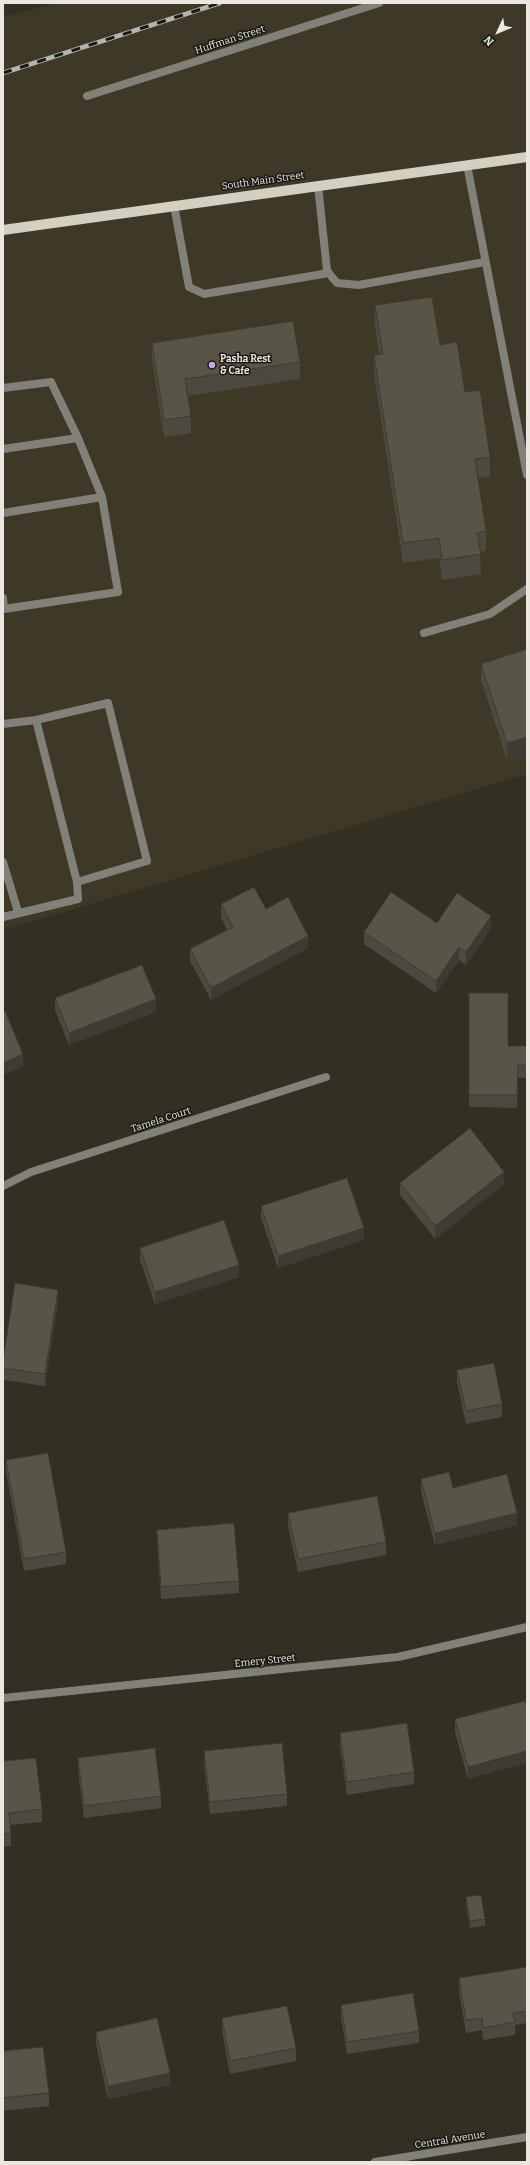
<!DOCTYPE html>
<html>
<head>
<meta charset="utf-8">
<style>
	body { margin:0 }
	#map { position:relative; width:530px; height:2165px; overflow:hidden; background:#333023; font-family:Bitter,serif }
	canvas { display:block }
	.frame { position:absolute; inset:0; border:4px solid #e9e7e0; pointer-events:none }
	.north { position:absolute; left:478px; top:12px; width:40px; height:40px; -webkit-text-stroke:3px #191812; paint-order:stroke; rotate:226deg; font-size:11px; font-weight:700; line-height:16px; text-align:center; color:#e9e7e0 }
	.north::after { content:''; display:block; margin:auto; width:14px; height:18px; background:#e9e7e0; clip-path:polygon(50% 0,100% 100%,50% 72%,0 100%) }
</style>
</head>
<body>
<div id="map">
<canvas width="530" height="2165"></canvas>
<div class="frame"></div>
<div class="north">N</div>
</div>
<script>
const g = document.querySelector('canvas').getContext('2d');
g.lineJoin = 'round';
function fillPath(path, color) { g.fillStyle = color; g.fill(path, 'evenodd'); }
const shape = rows => new Path2D(rows.map(r => 'M' + r).join(''));
function trace(path, color, width, dash) { g.strokeStyle = color; g.lineWidth = width; g.lineCap = dash ? 'butt' : 'round'; g.setLineDash(dash || []); g.stroke(path); }
function write(font, color, halo, rows, align = 'center') {
  g.font = font + ' Bitter,serif'; g.lineWidth = 3; g.setLineDash([]); g.textBaseline = 'middle'; g.strokeStyle = halo; g.fillStyle = color; for (const [text, x, y, turn = 0] of rows) {
    g.save(); g.translate(x, y); g.rotate((+turn || 0) * Math.PI / 180); g.textAlign = isNaN(turn) ? turn : align; if (halo) g.strokeText(text, 0, 0); g.fillText(text, 0, 0); g.restore();
  }
}
const built = shape([
	[57,3,527,3,527,774,3,930,3,17]
]);
const service = shape([
	[467,165,527,475],
	[318,185,327,271,337,283,359,285,485,262],
	[174,205,189,287,204,294,329,273],
	[3,388,51,382,78,438,102,497,118,592,4,609,3,598],
	[3,449,78,438],
	[3,513,102,497],
	[424,633,490,614,527,589],
	[3,724,36,720,108,703,147,861,77,882],
	[3,862,18,912],
	[3,917,78,899,77,882,36,720]
]);
const minor = shape([
	[87,96,379,3],
	[3,1186,31,1172,326,1077],
	[3,1698,398,1657,527,1627]
]);
const tertiary = shape([
	[375,2162,527,2137]
]);
const primary = shape([
	[3,230,527,157]
]);
const rail = shape([
	[3,73,220,3]
]);
const wall = shape([
	[375,305,440,345,465,392,490,457,490,477,478,478,486,531,486,551,480,552,481,574,442,580,439,558,403,563,374,374,374,355,379,354,375,325],
	[152,343,300,362,300,379,188,396,191,416,191,433,164,437,152,359],
	[527,649,527,754,507,760,481,680,481,664],
	[221,904,266,909,308,948,211,1000,190,961,190,949,227,930,221,917],
	[437,923,491,928,466,965,459,960,436,993,364,944,364,932],
	[469,993,508,1046,527,1046,527,1078,518,1078,517,1108,469,1107],
	[55,998,156,1012,69,1045,55,1010],
	[400,1183,504,1184,435,1239,400,1195],
	[261,1206,364,1240,278,1268,261,1218],
	[140,1248,239,1277,155,1304,140,1260],
	[58,1302,45,1386,3,1380,3,1361],
	[457,1370,502,1404,502,1417,466,1424,457,1382],
	[6,1460,66,1552,66,1564,24,1571,6,1472],
	[421,1479,453,1488,517,1525,435,1545,421,1492],
	[288,1513,386,1542,386,1555,298,1572,288,1526],
	[157,1530,239,1581,239,1593,161,1599,157,1542],
	[525,1701,468,1779,455,1732,455,1719],
	[340,1733,414,1772,414,1784,347,1795,340,1745],
	[204,1751,287,1794,287,1806,210,1814,204,1763],
	[78,1758,161,1796,161,1808,84,1818,78,1770],
	[3,1761,42,1809,42,1822,10,1825,11,1834,11,1846,3,1847],
	[466,1897,485,1919,485,1926,470,1928,466,1904],
	[527,1967,527,2023,515,2025,515,2035,483,2040,482,2030,466,2033,459,1991,459,1978],
	[341,2005,419,2031,419,2043,347,2054,341,2017],
	[222,2018,296,2048,296,2061,230,2074,222,2031],
	[96,2032,170,2085,108,2099,96,2044],
	[3,2051,49,2093,49,2106,3,2111]
]);
const shadedWall = shape([
	[527,737,527,754,507,760,507,743],
	[491,916,491,928,466,965,466,952],
	[308,936,308,948,211,1000,211,988],
	[459,947,459,960,436,993,436,981],
	[156,999,156,1012,69,1045,69,1033],
	[23,1054,23,1067,3,1075,3,1063],
	[504,1172,504,1184,435,1239,435,1226],
	[364,1228,364,1240,278,1268,278,1256],
	[239,1265,239,1277,155,1304,155,1292],
	[58,1290,58,1302,45,1386,45,1374],
	[517,1513,517,1525,435,1545,435,1533],
	[527,1751,527,1763,468,1779,468,1767],
	[170,2073,170,2085,108,2099,108,2086]
]);
const building = shape([
	[432,297,440,345,457,342,465,392,480,390,490,457,475,459,486,531,477,533,481,554,442,560,439,538,403,543,374,355,383,354,375,305,432,297],
	[293,321,300,362,185,379,191,416,164,420,152,343,293,321],
	[527,649,527,737,507,743,481,664,527,649],
	[254,887,266,909,288,897,308,936,211,988,190,949,233,927,221,904,254,887],
	[391,892,437,923,457,893,491,916,466,952,459,947,436,981,364,932,391,892],
	[142,965,156,999,69,1033,55,998,142,965],
	[469,993,508,993,508,1046,527,1046,527,1065,518,1065,517,1095,469,1095,469,993],
	[5,1011,23,1054,3,1063,3,1012,5,1011],
	[470,1128,504,1172,435,1226,400,1183,470,1128],
	[347,1178,364,1228,278,1256,261,1206,347,1178],
	[224,1220,239,1265,155,1292,140,1248,224,1220],
	[15,1283,58,1290,45,1374,3,1368,3,1361,15,1283],
	[494,1363,502,1404,466,1411,457,1370,494,1363],
	[48,1453,66,1552,24,1559,6,1460,48,1453],
	[449,1472,453,1488,507,1474,517,1513,435,1533,421,1479,449,1472],
	[377,1496,386,1542,298,1559,288,1513,377,1496],
	[234,1523,239,1581,161,1587,157,1530,234,1523],
	[525,1701,527,1708,527,1751,468,1767,455,1719,525,1701],
	[407,1723,414,1772,347,1782,340,1733,407,1723],
	[282,1743,287,1794,210,1802,204,1751,282,1743],
	[155,1748,161,1796,84,1806,78,1758,155,1748],
	[36,1758,42,1809,9,1813,11,1834,3,1834,3,1761,36,1758],
	[481,1895,485,1919,470,1921,466,1897,481,1895],
	[527,1967,527,2011,513,2013,515,2022,483,2028,482,2018,466,2020,459,1978,527,1967],
	[413,1993,419,2031,347,2042,341,2005,413,1993],
	[287,2006,296,2048,230,2061,222,2018,287,2006],
	[157,2018,170,2073,108,2086,96,2032,157,2018],
	[43,2047,49,2093,3,2098,3,2051,43,2047]
]);
const markers = [
	[212,365,4,"#c9a5ee"]
];
const streetNames = [
	["Huffman Street",230,40,-18],
	["South Main Street",263,181,-8],
	["Tamela Court",161,1120,-18],
	["Emery Street",265,1661,-6],
	["Central Avenue",450,2140,-9]
];
const poiNames = [
	["Pasha Rest",220,359],
	["& Cafe",220,371]
];
fillPath(built, '#3d3926');
trace(service, '#818079', 8);
trace(minor, '#818079', 8);
trace(tertiary, '#818079', 8);
trace(primary, '#d3d0c3', 10);
trace(rail, '#b6b4ab', 4.5);
trace(rail, '#191812', 3, [9]);
fillPath(wall, '#4c493e');
fillPath(shadedWall, '#3e3c32');
fillPath(building, '#585548');
trace(building, '#3e3c32', 1);
for (const [x, y, r, color] of markers) { const dot = new Path2D(); dot.arc(x, y, r, 0, 2 * Math.PI); g.fillStyle = color; g.fill(dot); trace(dot, '#191812', 1.5); }
write('10px', '#e9e7e0', '#191812', streetNames);
write('bold 10px', '#e9e7e0', '#191812', poiNames, 'left');
</script>
</body>
</html>
